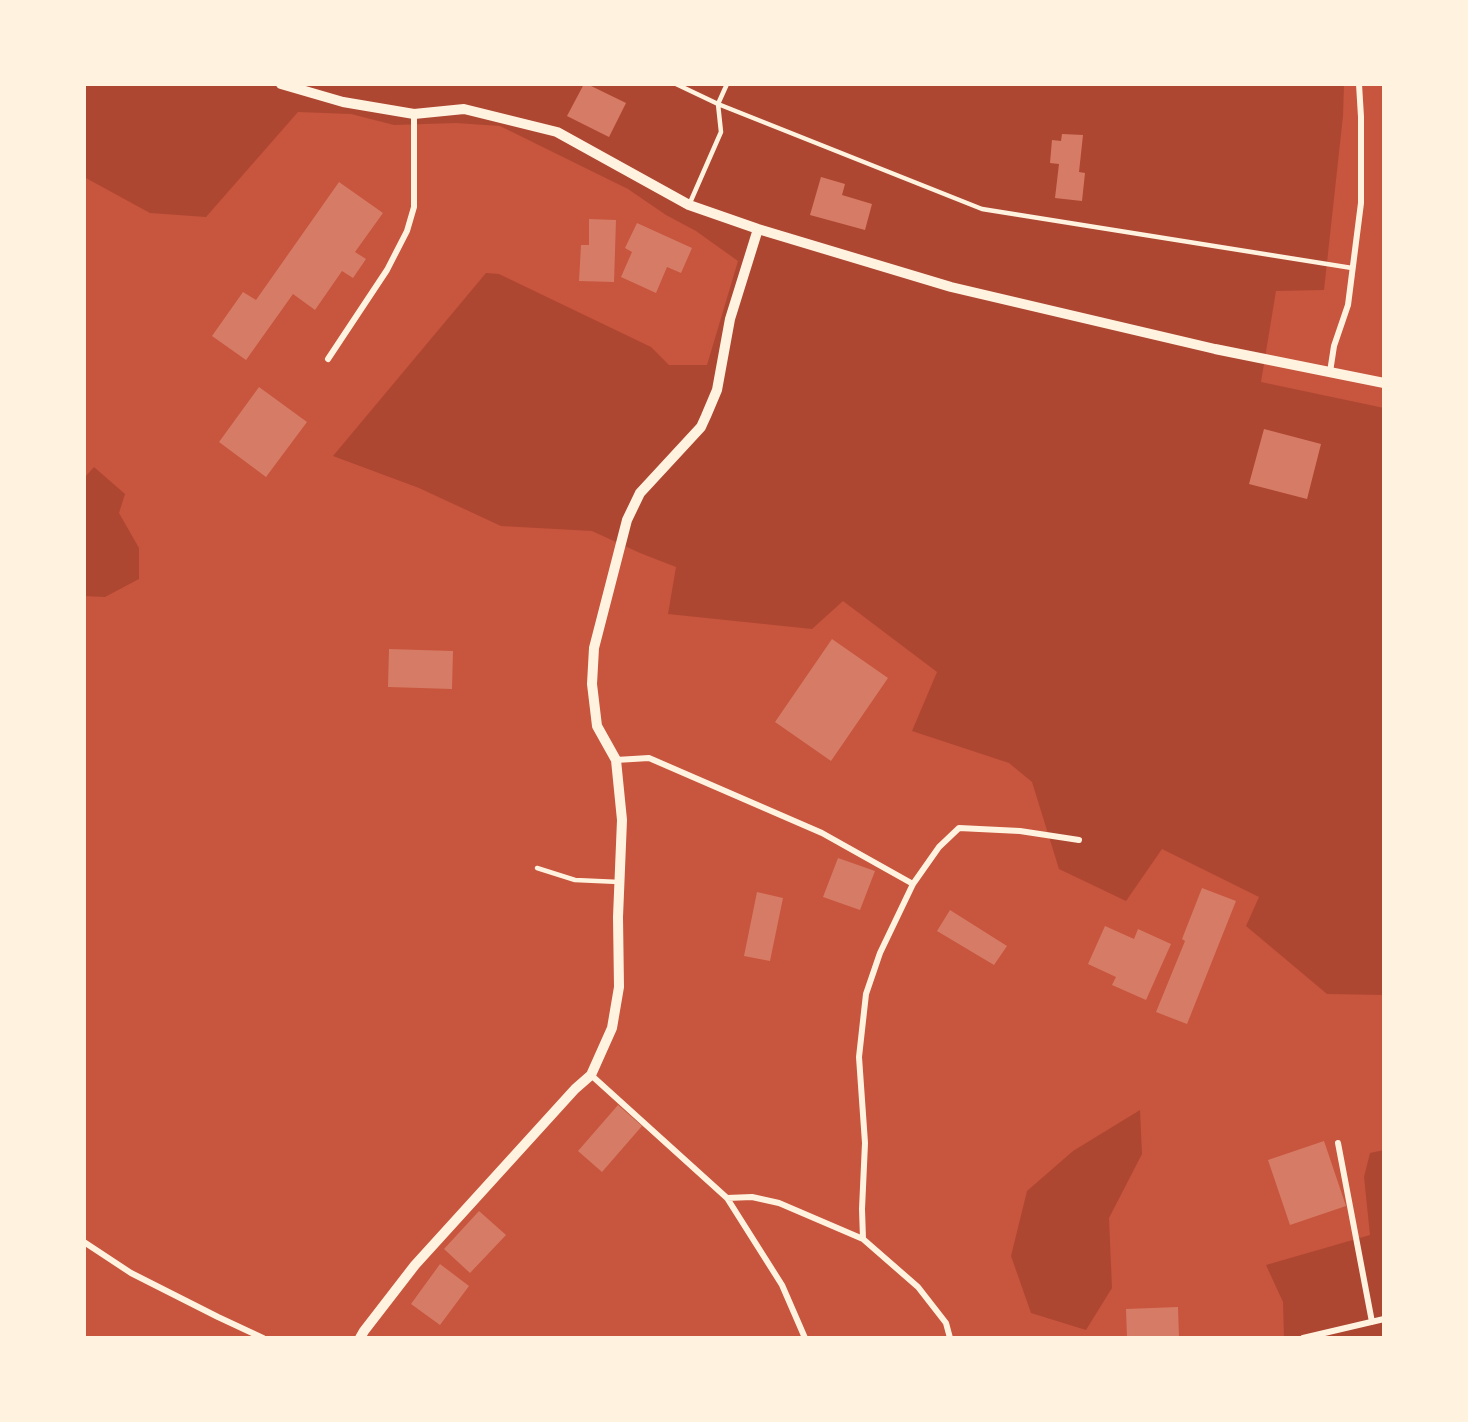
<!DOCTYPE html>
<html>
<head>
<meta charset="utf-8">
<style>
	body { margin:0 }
	#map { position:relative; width:1468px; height:1422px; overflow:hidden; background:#c8553d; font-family:Jost,sans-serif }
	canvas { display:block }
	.frame { position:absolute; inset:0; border:86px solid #fff3e0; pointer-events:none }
</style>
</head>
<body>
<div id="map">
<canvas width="1468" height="1422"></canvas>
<div class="frame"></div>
</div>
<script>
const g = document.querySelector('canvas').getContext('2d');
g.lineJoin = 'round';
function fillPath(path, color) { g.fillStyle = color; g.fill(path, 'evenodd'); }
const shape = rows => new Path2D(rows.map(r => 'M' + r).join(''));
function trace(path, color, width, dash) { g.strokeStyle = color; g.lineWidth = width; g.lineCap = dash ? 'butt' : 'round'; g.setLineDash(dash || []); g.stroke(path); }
const green = shape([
	[84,84,1344,84,1343,116,1324,290,1276,291,1261,382,1384,408,1384,995,1327,994,1246,926,1259,897,1162,849,1126,901,1059,869,1032,782,1009,763,912,731,937,672,843,601,812,629,668,614,676,567,640,553,592,531,501,526,419,488,333,456,486,273,499,274,651,347,669,365,707,365,738,261,696,231,666,215,628,189,500,126,456,123,394,125,351,114,298,112,206,217,150,213,84,177],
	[94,467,125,494,119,513,139,548,139,579,105,597,84,596,84,478],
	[1140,1110,1142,1154,1109,1218,1112,1288,1086,1330,1031,1313,1011,1256,1027,1191,1073,1151],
	[1384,1150,1384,1338,1284,1338,1283,1302,1266,1265,1370,1235,1364,1177,1370,1153]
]);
const building = shape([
	[584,84,587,84,626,103,609,137,567,116],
	[1062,134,1083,135,1079,172,1085,173,1082,201,1055,198,1059,164,1050,163,1052,140,1061,141],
	[821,177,845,184,842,195,872,204,865,230,810,215],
	[339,182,383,213,355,252,366,259,353,278,342,271,315,310,293,294,246,360,212,336,243,292,256,300],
	[589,219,616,220,614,282,579,281,581,245,589,245],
	[637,223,692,248,681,273,667,267,656,293,621,277,632,252,625,248],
	[259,387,307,422,266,477,219,442],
	[1264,429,1321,444,1307,499,1249,484],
	[832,639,888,678,831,761,775,722],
	[389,649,453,651,452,689,388,687],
	[838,858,875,871,860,910,823,897],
	[1202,888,1236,901,1187,1024,1156,1012,1185,941,1182,939],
	[757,892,783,898,770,961,744,956],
	[950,910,1007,946,994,965,937,931],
	[1105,926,1134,939,1138,929,1171,944,1146,1000,1112,985,1116,977,1088,964],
	[618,1105,642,1126,602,1172,578,1151],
	[1324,1141,1346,1206,1290,1225,1268,1160],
	[479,1211,506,1235,470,1273,444,1249],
	[440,1264,469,1286,440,1325,411,1304],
	[1178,1307,1179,1338,1127,1338,1126,1309]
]);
const service = shape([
	[676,84,718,104,982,209,1352,268],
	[689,205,721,132,718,104,727,84],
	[537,868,575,880,619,882]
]);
const minor = shape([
	[328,359,387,270,407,231,414,207,414,114],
	[1330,372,1334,346,1348,305,1361,203,1361,117,1359,84],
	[616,760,649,758,822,833,913,884,939,847,959,828,1020,831,1079,840],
	[913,884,880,953,866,994,859,1057,865,1143,862,1209,863,1239,918,1287,946,1323,950,1338],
	[591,1075,727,1198,782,1285,805,1338],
	[1338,1143,1372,1322],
	[727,1198,752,1197,779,1203,863,1239],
	[84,1242,131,1273,218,1317,263,1338],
	[1303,1338,1384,1319]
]);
const tertiary = shape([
	[281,84,343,102,414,114,464,109,557,132,689,205,758,229,951,287,1215,349,1384,383],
	[360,1338,364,1331,415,1265,575,1089,591,1075,612,1028,619,987,618,917,622,820,616,760,597,726,592,684,594,648,627,520,640,493,701,427,706,416,717,390,730,319,758,229]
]);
fillPath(green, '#ae4732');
fillPath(building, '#d67c66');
trace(service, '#fff3e0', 4.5);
trace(minor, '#fff3e0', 6);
trace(tertiary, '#fff3e0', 10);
</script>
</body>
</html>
